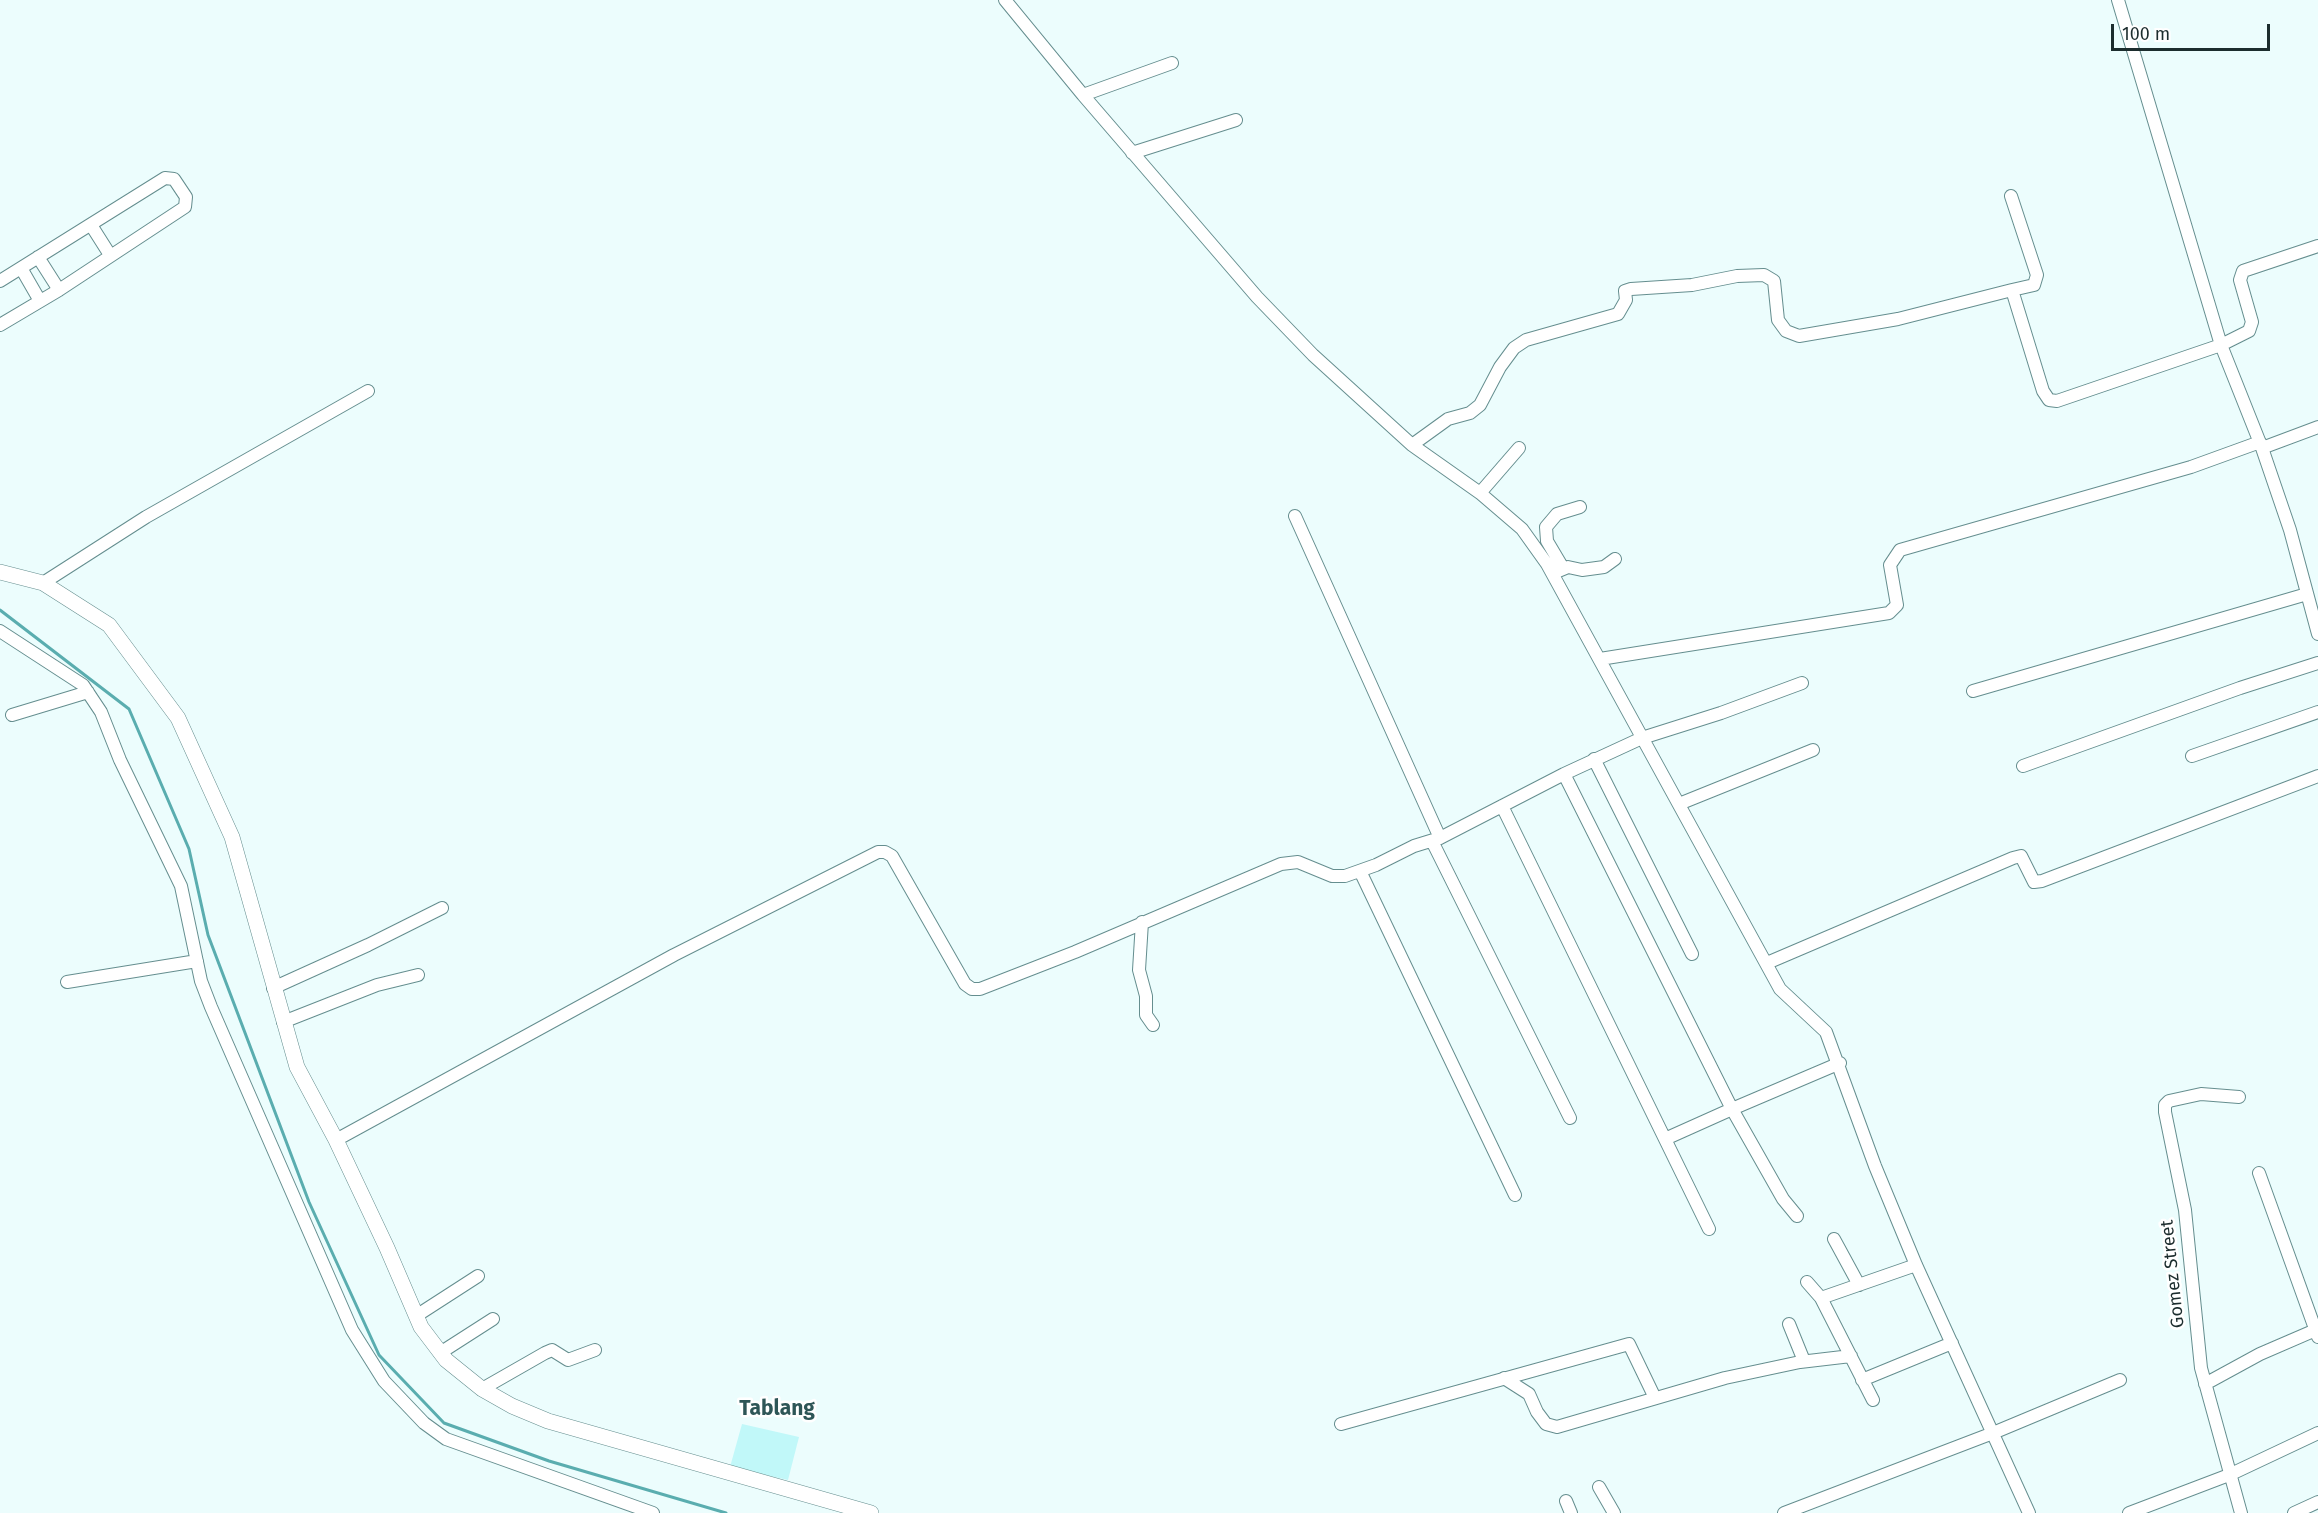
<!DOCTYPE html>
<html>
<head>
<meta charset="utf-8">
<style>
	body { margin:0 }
	#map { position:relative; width:2318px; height:1513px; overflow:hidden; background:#ecfdfd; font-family:"Fira Sans",sans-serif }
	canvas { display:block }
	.scale { position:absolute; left:2111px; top:24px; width:159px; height:27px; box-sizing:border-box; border:3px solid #1c2d2e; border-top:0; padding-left:8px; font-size:18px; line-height:21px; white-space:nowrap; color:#1c2d2e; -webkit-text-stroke:4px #fff; paint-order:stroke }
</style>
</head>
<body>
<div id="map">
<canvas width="2318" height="1513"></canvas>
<div class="scale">100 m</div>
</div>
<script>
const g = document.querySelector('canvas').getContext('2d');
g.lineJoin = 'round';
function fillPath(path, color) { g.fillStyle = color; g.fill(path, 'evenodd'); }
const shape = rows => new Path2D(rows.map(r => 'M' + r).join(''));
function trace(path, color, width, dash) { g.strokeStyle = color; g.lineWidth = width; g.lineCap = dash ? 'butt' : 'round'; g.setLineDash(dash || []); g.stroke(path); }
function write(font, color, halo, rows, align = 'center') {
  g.font = font + ' "Fira Sans",sans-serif'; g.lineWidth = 5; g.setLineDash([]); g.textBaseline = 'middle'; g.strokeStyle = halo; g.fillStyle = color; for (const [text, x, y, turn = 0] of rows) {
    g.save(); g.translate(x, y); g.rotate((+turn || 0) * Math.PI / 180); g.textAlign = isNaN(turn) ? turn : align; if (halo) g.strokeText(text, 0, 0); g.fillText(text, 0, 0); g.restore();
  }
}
const built = shape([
	[742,1424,799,1437,788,1480,730,1467]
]);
const stream = shape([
	[0,610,129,709,189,849,208,935,309,1202,379,1355,444,1423,549,1461,726,1513]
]);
const minor = shape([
	[1005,0,1083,95,1257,297,1313,355,1412,445,1480,493,1522,529,1547,564,1780,989,1826,1032,1875,1166,1916,1265,2029,1513],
	[2118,0,2221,345,2262,448,2290,530,2318,634],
	[1083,95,1172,63],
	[1132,153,1236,120],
	[2011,196,2037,275,2034,285,2012,290],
	[91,225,110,255],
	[38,257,59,290],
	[21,268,40,301],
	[0,281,165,178,174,179,186,197,185,207,59,290,0,325],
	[1412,445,1448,419,1470,413,1480,405,1500,367,1514,348,1526,340,1618,314,1626,300,1625,291,1631,289,1692,285,1737,276,1764,275,1774,281,1778,320,1786,331,1799,336,1898,319,2012,290,2043,391,2049,400,2057,401,2221,345,2249,331,2252,322,2240,280,2243,271,2318,246],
	[2262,448,2318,427],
	[1480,493,1519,448],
	[1295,516,1440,838],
	[1563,568,1547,541,1546,527,1557,514,1580,507],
	[1556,572,1568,567,1582,570,1604,567,1615,559],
	[43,583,146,517,368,391],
	[0,631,83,685,101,712,120,760,181,886,201,981,211,1007,352,1330,384,1381,424,1423,446,1439,653,1513],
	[1600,659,1889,613,1897,605,1890,565,1900,550,2191,467,2260,442],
	[1973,691,2307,594],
	[12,715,88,692],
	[2192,756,2318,712],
	[1594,759,1692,954],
	[2023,766,2240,688,2318,663],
	[1564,774,1732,1109,1840,1063],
	[1679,804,1813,750],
	[1502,806,1709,1229],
	[1432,841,1570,1118],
	[1360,871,1515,1195],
	[1142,922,1139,970,1146,996,1146,1015,1153,1025],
	[1767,963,2013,858,2021,856,2034,882,2042,881,2318,776],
	[67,982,197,961],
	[273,988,368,945,442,908],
	[283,1022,377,985,418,975],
	[2239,1097,2201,1094,2169,1101,2165,1105,2165,1112,2185,1210,2201,1368,2241,1513],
	[1665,1139,1732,1109,1783,1199,1797,1216],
	[336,1140,674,955,878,852,885,852,892,856,965,984,972,989,980,989,1075,952,1281,864,1298,862,1332,876,1345,876,1376,865,1414,846,1440,838,1564,774,1642,738,1721,713,1802,683],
	[2259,1173,2318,1337],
	[1834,1239,1859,1285],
	[1807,1282,1821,1298],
	[416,1316,478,1276],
	[1789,1324,1804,1361],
	[440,1353,493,1319],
	[1504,1378,1529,1394,1537,1412,1546,1424,1557,1427,1725,1378,1800,1362,1851,1356],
	[1862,1380,1952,1343],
	[2205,1384,2260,1354,2318,1329],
	[482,1389,545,1353,552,1350,568,1360,595,1350],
	[1873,1400,1821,1298,1916,1265],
	[1341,1424,1629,1344,1655,1398],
	[1599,1487,1614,1513],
	[1566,1501,1571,1513],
	[1784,1513,1993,1433,2120,1380],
	[2129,1513,2229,1475,2318,1433],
	[2294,1513,2318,1502]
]);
const tertiary = shape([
	[0,572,43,583,109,625,178,718,232,837,297,1067,336,1140,387,1248,421,1327,446,1360,482,1389,512,1406,548,1421,871,1513]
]);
const streetNames = [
	["Gomez Street",2173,1274,-96]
];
const quarterNames = [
	["Tablang",777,1409]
];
fillPath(built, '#c1f8f9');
trace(stream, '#5aadaf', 3);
trace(minor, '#658e8f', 14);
trace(tertiary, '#658e8f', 16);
trace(minor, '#fff', 12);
trace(tertiary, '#fff', 15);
write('18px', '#1c2d2e', '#fff', streetNames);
write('bold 21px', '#2e5657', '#fff', quarterNames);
</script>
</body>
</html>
